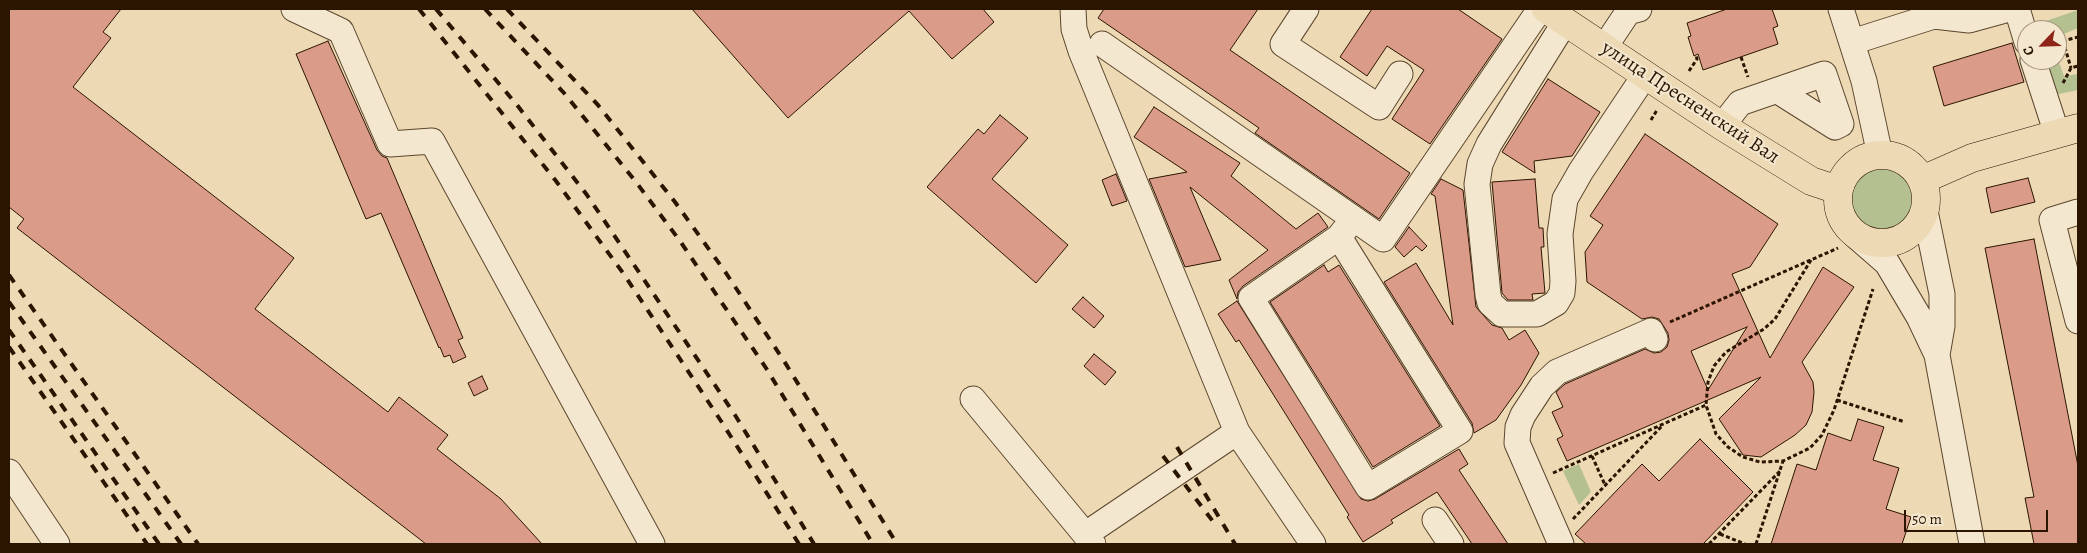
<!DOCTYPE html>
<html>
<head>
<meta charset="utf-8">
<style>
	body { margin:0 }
	#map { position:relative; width:2087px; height:553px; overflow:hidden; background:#eddab5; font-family:Alegreya,serif }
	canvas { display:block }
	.frame { position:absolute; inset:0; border:10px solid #2b1400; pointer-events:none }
	.north { position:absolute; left:2017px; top:20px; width:50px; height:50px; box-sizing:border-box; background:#f3e7cf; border:1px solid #a3937c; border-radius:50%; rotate:246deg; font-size:14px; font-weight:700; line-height:20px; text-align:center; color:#2b1400 }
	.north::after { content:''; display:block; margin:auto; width:18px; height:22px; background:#8f2418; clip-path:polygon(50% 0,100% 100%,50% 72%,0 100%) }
	.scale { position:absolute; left:1904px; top:510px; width:144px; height:22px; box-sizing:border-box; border:2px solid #2b1400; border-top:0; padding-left:6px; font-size:15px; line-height:18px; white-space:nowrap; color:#2b1400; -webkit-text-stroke:4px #f3e7cf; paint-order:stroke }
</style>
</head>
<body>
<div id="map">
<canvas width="2087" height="553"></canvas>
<div class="frame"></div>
<div class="north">С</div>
<div class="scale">50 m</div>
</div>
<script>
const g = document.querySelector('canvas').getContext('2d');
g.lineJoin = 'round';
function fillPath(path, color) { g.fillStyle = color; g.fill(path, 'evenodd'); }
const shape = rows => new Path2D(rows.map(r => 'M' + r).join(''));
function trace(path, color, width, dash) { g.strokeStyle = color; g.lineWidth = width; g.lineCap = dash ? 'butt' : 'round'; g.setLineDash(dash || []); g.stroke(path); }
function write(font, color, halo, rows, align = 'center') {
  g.font = font + ' Alegreya,serif'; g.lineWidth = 4; g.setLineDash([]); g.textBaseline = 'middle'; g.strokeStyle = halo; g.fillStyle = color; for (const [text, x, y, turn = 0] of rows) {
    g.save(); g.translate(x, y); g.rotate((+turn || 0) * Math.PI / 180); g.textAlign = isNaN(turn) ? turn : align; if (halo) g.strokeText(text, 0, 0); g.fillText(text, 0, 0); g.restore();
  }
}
const green = shape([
	[2078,10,2078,28,2059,36,2057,51,2057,30,2036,30,2040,23],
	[2057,57,2064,76,2078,74,2078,90,2059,94,2047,89,2037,60,2057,60],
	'1844 199a38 38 0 1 1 76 0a38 38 0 1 1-76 0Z',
	[1579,464,1591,492,1579,505,1563,471]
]);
const building = shape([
	[9,9,121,9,103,32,111,38,73,87,294,258,255,309,388,412,399,397,448,435,437,449,501,499,542,544,426,544,17,228,24,219,9,207,9,9],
	[692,9,983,9,994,22,952,59,909,11,788,118,692,9],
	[1104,9,1258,9,1230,50,1410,173,1379,219,1255,133,1259,128,1098,18,1104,9],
	[1372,9,1458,9,1502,39,1430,144,1392,119,1424,70,1387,46,1367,76,1340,57,1372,9],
	[1727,9,1772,9,1778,26,1773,28,1778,44,1703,70,1698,54,1694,56,1688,37,1691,36,1687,23,1727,9],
	[328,41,377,150,382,156,387,158,463,338,458,340,466,357,453,363,450,355,444,357,440,347,439,348,381,213,366,219,296,54,328,41],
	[2012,43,2024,82,1944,106,1933,67,2012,43],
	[1548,79,1600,112,1572,156,1534,161,1535,173,1502,152,1548,79],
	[1154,107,1240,163,1231,176,1296,229,1318,213,1328,227,1243,286,1238,292,1237,299,1229,280,1268,250,1190,187,1221,260,1185,267,1149,179,1187,172,1134,137,1154,107],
	[1000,115,1028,138,992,179,1068,245,1036,283,927,187,978,129,984,134,1000,115],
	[1645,134,1778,224,1750,267,1732,274,1770,358,1823,267,1854,287,1802,362,1813,382,1814,392,1812,412,1806,425,1795,435,1761,457,1743,455,1719,419,1761,377,1567,461,1557,439,1563,436,1552,412,1563,407,1556,392,1565,384,1645,349,1654,353,1661,352,1667,347,1669,340,1668,333,1659,319,1652,317,1642,319,1587,282,1585,252,1603,225,1590,216,1645,134],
	[1747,327,1708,390,1691,351,1747,327],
	[1116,174,1127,201,1112,206,1102,180,1116,174],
	[2028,178,2035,202,1991,213,1986,188,2028,178],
	[1441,179,1463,190,1476,307,1492,325,1502,328,1509,340,1525,330,1539,353,1521,385,1496,420,1474,433,1472,423,1384,282,1416,263,1453,325,1435,196,1431,194,1441,179],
	[1535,179,1539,228,1543,228,1544,247,1541,247,1545,293,1532,294,1533,300,1508,300,1502,293,1492,182,1535,179],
	[1409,227,1427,246,1422,251,1416,246,1404,257,1395,247,1409,227],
	[2034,239,2078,466,2078,544,2034,544,2025,498,2034,497,1985,248,2034,239],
	[1324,265,1328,272,1339,265,1440,426,1373,467,1270,302,1324,265],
	[1083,297,1104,316,1094,328,1072,309,1083,297],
	[1237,301,1361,499,1368,501,1375,499,1459,449,1468,464,1459,470,1508,544,1472,544,1437,492,1391,520,1393,523,1363,542,1347,517,1349,515,1239,340,1236,342,1218,314,1237,301],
	[1094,354,1116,372,1105,385,1084,366,1094,354],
	[482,376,488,389,474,396,468,383,482,376],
	[1858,419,1884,427,1873,460,1899,468,1886,509,1911,517,1902,544,1771,544,1797,464,1816,470,1828,433,1851,441,1858,419],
	[1700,439,1753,492,1703,544,1586,544,1575,534,1642,464,1659,481,1700,439]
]);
const path = shape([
	[1724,9,1724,10],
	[2057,37,2063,41,2078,37],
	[2063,41,2071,68],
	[1741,57,1748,77],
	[1689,71,1697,59,1696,55],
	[2063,83,2071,68,2078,66],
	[1651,120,1657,110],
	[1811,260,1775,319,1764,329,1726,352,1714,366,1708,382,1706,405,1716,434,1728,447,1743,457,1760,462,1783,461,1810,448,1822,435,1834,410,1873,289],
	[1670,322,1838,248],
	[1837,400,1905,422],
	[1592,456,1605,485],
	[1553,473,1706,405],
	[1573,519,1662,426],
	[1720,534,1745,544],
	[1709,544,1780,471],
	[1756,544,1783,461]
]);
const minor = shape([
	[294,9,341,31,390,144,432,141,652,544],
	[1073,9,1074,29,1081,51,1237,432,1313,544],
	[1306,9,1283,44,1379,107,1400,74],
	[1841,9,1864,81,1880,155],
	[2017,9,2027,42],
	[1934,16,1969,20,2009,9],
	[1565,22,1489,144,1480,164,1477,184,1488,295,1490,303,1502,314,1537,314,1556,303,1562,293,1563,281,1560,234,1565,199,1581,171,1645,75],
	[1852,42,1934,16,1931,9],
	[1102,44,1383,239,1540,9],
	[1604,48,1628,12,1639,9],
	[2033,60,2057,134],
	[1722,126,1740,103,1824,74,1841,124,1835,127,1778,91],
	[1925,211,1942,294,1942,326,1937,355],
	[2078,212,2052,220,2078,321],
	[1856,236,1887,263,1919,317,1937,355,1972,544],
	[1339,237,1460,431,1368,487,1251,298,1339,237,1353,219],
	[973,399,1093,544],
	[9,472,57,544],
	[1435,520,1451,544],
	[1086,534,1237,432],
	[1561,544,1517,443,1518,427,1523,415,1542,386,1557,372,1651,331,1655,339]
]);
const major = shape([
	[1546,9,1722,126,1811,181,1838,190],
	'1838 199a44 44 0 1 1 88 0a44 44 0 1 1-88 0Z',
	[1922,180,1972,158,2078,128]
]);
const rail = shape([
	[419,9,556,181,623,273,721,421,799,544],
	[436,9,517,105,587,195,735,415,814,544],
	[485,9,564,93,636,182,680,241,766,368,873,544],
	[507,9,598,105,675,202,726,273,784,361,897,544],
	[9,275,198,544],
	[9,302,181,544],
	[9,330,159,544],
	[9,347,147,544],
	[1177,447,1235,544],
	[1163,456,1215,524]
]);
const streetNames = [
	["улица Пресненский Вал",1690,103,33]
];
fillPath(green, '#b4c090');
fillPath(building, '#db9b89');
trace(building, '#2b1400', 1);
trace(minor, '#5c462d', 27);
trace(major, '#2b1400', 29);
trace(path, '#2b1400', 3, [4, 2.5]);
trace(minor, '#f3e7cf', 25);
trace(major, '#eddab5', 28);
trace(rail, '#2b1400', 4, [9, 9]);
write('20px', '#2b1400', '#f3e7cf', streetNames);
</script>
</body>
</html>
